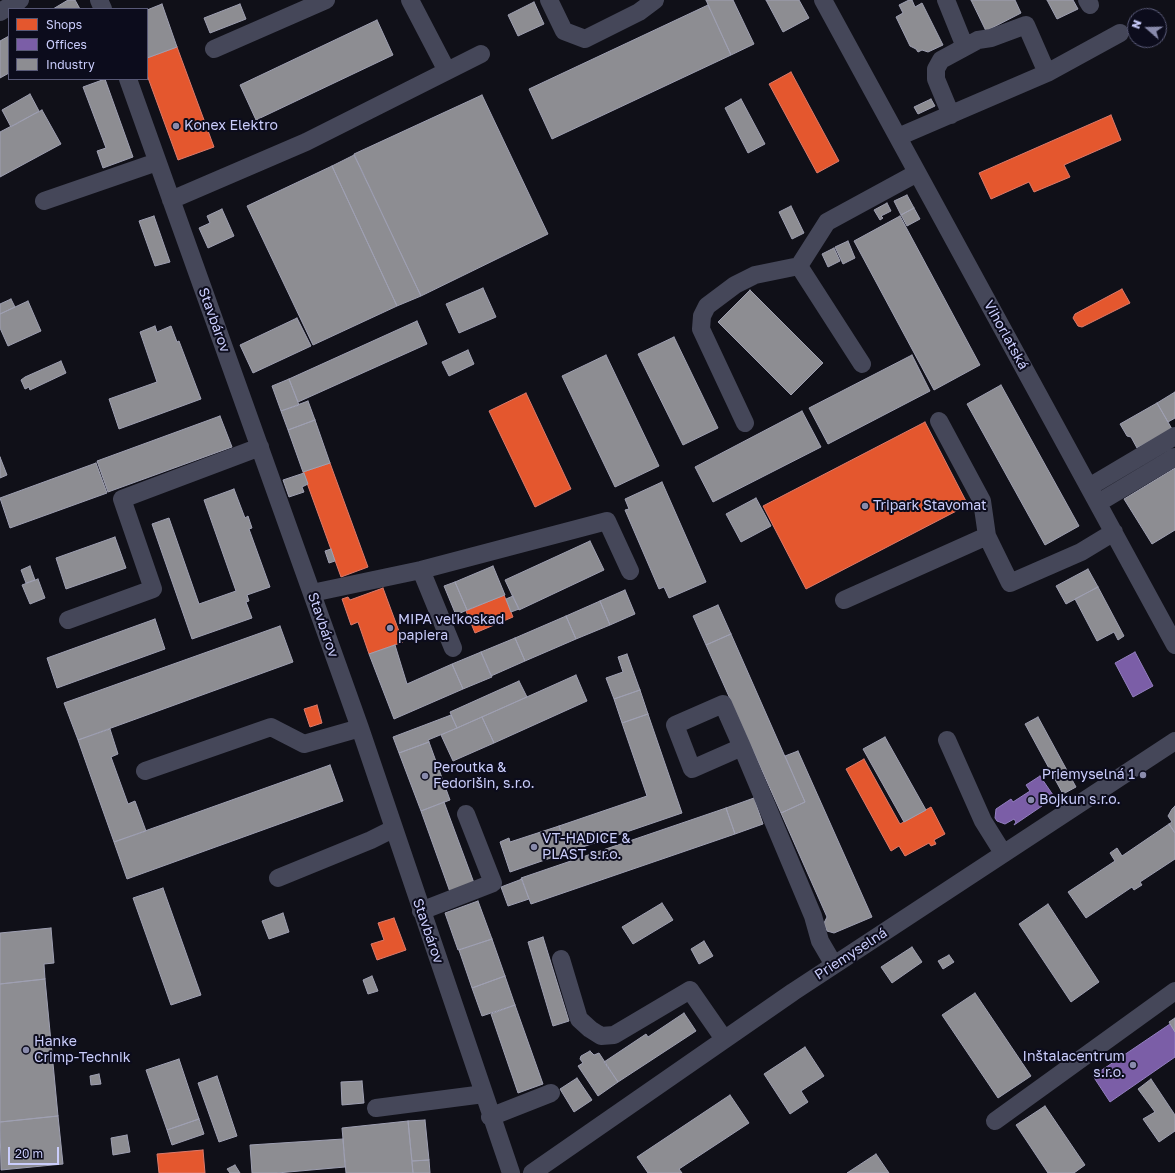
<!DOCTYPE html>
<html>
<head>
<meta charset="utf-8">
<style>
	body { margin:0 }
	#map { position:relative; width:1175px; height:1173px; overflow:hidden; background:#101018; font-family:"Golos Text",sans-serif }
	canvas { display:block }
	.legend { position:absolute; left:8px; top:8px; width:140px; height:72px; box-sizing:border-box; background:#0c0c1c; border:1px solid #585976; margin:0; padding:5px 7px; list-style:none; font-size:12px; color:#cacdfc }
	.legend li { display:flex; align-items:center; gap:8px; height:20px }
	.legend b { width:20px; border:1px solid #585976 }
	.north { position:absolute; left:1127px; top:8px; width:40px; height:40px; box-sizing:border-box; background:#0c0c1c; border:1px solid #585976; border-radius:50%; rotate:290deg; font-size:11px; font-weight:700; line-height:16px; text-align:center; color:#cacdfc }
	.north::after { content:''; display:block; margin:auto; width:14px; height:18px; background:#898bac; clip-path:polygon(50% 0,100% 100%,50% 72%,0 100%) }
	.scale { position:absolute; left:8px; top:1147px; width:51px; height:18px; box-sizing:border-box; border:2px solid #cacdfc; border-top:0; padding-left:5px; font-size:12px; line-height:14px; white-space:nowrap; color:#cacdfc; -webkit-text-stroke:3px #0c0c1c; paint-order:stroke }
</style>
</head>
<body>
<div id="map">
<canvas width="1175" height="1173"></canvas>
<ul class="legend">
<li><b style="height:11px;background:#e4572e"></b>Shops</li>
<li><b style="height:11px;background:#7b5ea7"></b>Offices</li>
<li><b style="height:11px;background:#8d8d92"></b>Industry</li>
</ul>
<div class="north">N</div>
<div class="scale">20 m</div>
</div>
<script>
const g = document.querySelector('canvas').getContext('2d');
g.lineJoin = 'round';
function fillPath(path, color) { g.fillStyle = color; g.fill(path, 'evenodd'); }
const shape = rows => new Path2D(rows.map(r => 'M' + r).join(''));
function trace(path, color, width, dash) { g.strokeStyle = color; g.lineWidth = width; g.lineCap = dash ? 'butt' : 'round'; g.setLineDash(dash || []); g.stroke(path); }
function write(font, color, halo, rows, align = 'center') {
  g.font = font + ' "Golos Text",sans-serif'; g.lineWidth = 4; g.setLineDash([]); g.textBaseline = 'middle'; g.strokeStyle = halo; g.fillStyle = color; for (const [text, x, y, turn = 0] of rows) {
    g.save(); g.translate(x, y); g.rotate((+turn || 0) * Math.PI / 180); g.textAlign = isNaN(turn) ? turn : align; if (halo) g.strokeText(text, 0, 0); g.fillText(text, 0, 0); g.restore();
  }
}
const shops = shape([
	[177,47,214,147,178,160,147,75,147,58,177,47],
	[791,72,839,161,817,173,769,84,791,72],
	[1111,115,1121,140,1064,165,1070,177,1034,192,1029,182,991,199,979,173,1111,115],
	[1122,289,1130,303,1082,327,1078,326,1073,318,1075,314,1122,289],
	[526,393,571,489,535,507,489,411,526,393],
	[925,422,968,505,806,589,763,506,925,422],
	[330,463,368,567,341,577,303,472,330,463],
	[383,588,403,642,369,654,358,622,351,625,342,599,348,597,350,600,383,588],
	[504,595,513,617,475,633,466,611,504,595],
	[317,705,322,723,310,727,304,709,317,705],
	[864,759,900,824,931,807,945,834,934,840,936,844,931,846,929,843,905,856,899,846,891,851,846,769,864,759],
	[394,918,406,950,377,960,371,944,384,940,378,923,394,918],
	[203,1150,205,1173,159,1173,157,1154,203,1150]
]);
const offices = shape([
	[1135,652,1153,686,1133,697,1115,663,1135,652],
	[1040,776,1053,795,1040,804,1042,806,1014,825,1016,822,1014,819,1005,824,997,821,995,818,996,809,1011,799,1013,802,1030,791,1026,785,1040,776],
	[1170,1024,1175,1032,1175,1057,1110,1102,1093,1076,1170,1024]
]);
const industry = shape([
	[68,0,75,0,80,9,53,9,68,0],
	[706,0,733,0,754,44,731,55,706,0],
	[766,0,799,0,809,18,783,32,766,0],
	[909,0,912,0,915,7,922,3,943,45,928,52,922,50,918,52,916,49,910,46,896,17,903,13,899,5,909,0],
	[971,0,1015,0,1021,13,986,31,971,0],
	[1047,0,1073,0,1078,9,1057,19,1047,0],
	[534,2,544,24,518,36,508,15,534,2],
	[162,4,177,47,147,58,147,10,162,4],
	[240,4,246,19,210,33,204,18,240,4],
	[708,5,731,55,552,139,529,89,708,5],
	[377,20,393,55,256,120,240,85,377,20],
	[9,36,9,73,0,78,0,41,9,36],
	[105,79,133,157,103,168,97,151,106,148,83,87,105,79],
	[30,94,39,111,11,127,2,110,30,94],
	[482,95,548,234,421,296,354,154,482,95],
	[741,99,765,144,748,153,725,108,741,99],
	[931,99,935,106,918,114,914,107,931,99],
	[42,110,61,144,0,177,0,132,42,110],
	[354,155,421,296,397,306,332,166,354,155],
	[332,166,397,306,313,345,247,206,332,166],
	[907,195,914,208,901,215,894,201,907,195],
	[887,203,891,211,881,216,883,218,880,220,874,210,887,203],
	[791,206,804,233,792,239,779,212,791,206],
	[914,208,920,219,907,226,901,215,914,208],
	[222,209,234,236,208,248,199,228,210,223,207,216,222,209],
	[154,216,170,262,155,266,139,221,154,216],
	[900,216,980,365,934,390,854,241,900,216],
	[848,241,855,258,843,264,835,247,848,241],
	[834,248,840,261,828,267,822,254,834,248],
	[483,288,496,317,459,333,446,304,483,288],
	[750,290,823,363,791,395,718,322,750,290],
	[11,299,15,307,0,314,0,304,11,299],
	[28,301,41,331,8,346,0,328,0,314,28,301],
	[297,318,311,346,253,373,240,345,297,318],
	[417,321,427,344,298,402,289,379,417,321],
	[155,326,157,332,171,326,177,342,179,341,201,399,119,429,109,399,157,382,140,332,155,326],
	[674,337,718,428,683,445,638,354,674,337],
	[468,350,474,364,449,376,442,362,468,350],
	[606,355,659,466,615,487,562,376,606,355],
	[912,355,930,391,828,444,809,408,912,355],
	[61,361,66,373,30,390,29,387,25,389,21,380,25,377,61,361],
	[289,379,299,405,281,411,272,386,289,379],
	[1001,385,1079,526,1045,545,967,404,1001,385],
	[1175,392,1175,418,1168,422,1157,403,1175,392],
	[308,401,315,420,288,430,281,411,308,401],
	[1157,403,1172,429,1137,448,1131,437,1127,436,1120,424,1157,403],
	[802,411,821,447,713,502,695,467,802,411],
	[220,416,232,447,108,492,97,461,220,416],
	[315,420,330,463,303,472,288,430,315,420],
	[0,457,7,475,0,478,0,457],
	[96,463,107,493,10,528,0,498,96,463],
	[1175,468,1175,530,1152,544,1124,499,1175,468],
	[304,473,308,484,302,487,304,492,289,497,283,480,304,473],
	[662,482,706,582,669,598,664,587,659,589,625,510,629,509,625,499,662,482],
	[234,489,245,518,248,516,252,528,249,529,270,587,247,595,249,601,246,602,252,618,192,639,152,524,169,518,199,604,236,591,204,500,234,489],
	[756,498,771,526,741,542,726,514,756,498],
	[115,537,126,568,66,589,56,558,115,537],
	[590,541,604,570,519,610,505,580,590,541],
	[331,549,335,561,329,563,325,551,331,549],
	[30,566,35,580,26,583,21,570,30,566],
	[493,566,505,595,467,610,455,582,493,566],
	[1088,569,1098,587,1066,604,1056,586,1088,569],
	[38,579,45,598,30,604,22,585,38,579],
	[455,582,467,610,456,615,444,586,455,582],
	[1098,587,1124,636,1118,640,1114,632,1097,641,1075,599,1098,587],
	[625,590,635,614,610,625,600,601,625,590],
	[513,596,519,609,511,612,506,599,513,596],
	[600,601,610,625,576,639,566,616,600,601],
	[718,605,731,634,706,645,693,616,718,605],
	[566,616,576,639,525,661,515,638,566,616],
	[155,619,165,649,57,688,47,658,155,619],
	[280,626,293,662,78,740,64,703,280,626],
	[731,634,805,802,781,813,706,645,731,634],
	[515,638,525,661,491,676,481,652,515,638],
	[395,645,407,684,452,664,463,689,394,719,369,654,395,645],
	[481,652,492,677,463,689,452,664,481,652],
	[627,654,640,690,614,699,606,678,623,672,618,657,627,654],
	[576,675,587,701,494,743,482,717,576,675],
	[519,681,527,697,457,728,450,712,519,681],
	[640,690,648,714,622,723,614,699,640,690],
	[648,714,682,813,568,852,559,826,647,796,622,723,648,714],
	[451,715,457,728,428,740,429,742,399,753,393,737,451,715],
	[482,717,494,743,453,761,441,735,482,717],
	[1038,717,1076,787,1063,794,1025,724,1038,717],
	[110,729,118,754,111,757,128,804,135,801,146,831,114,842,78,740,110,729],
	[885,737,926,810,904,822,863,749,885,737],
	[429,742,450,800,421,811,399,753,429,742],
	[798,751,872,917,834,933,827,931,824,923,827,917,781,813,805,802,785,756,798,751],
	[330,765,343,801,127,879,114,842,330,765],
	[754,798,763,824,735,834,726,808,754,798],
	[444,802,474,883,450,892,421,811,444,802],
	[1175,806,1175,833,1169,824,1172,822,1168,816,1172,809,1175,806],
	[726,808,735,834,531,904,521,878,726,808],
	[1169,824,1175,833,1175,859,1140,882,1142,885,1134,890,1132,887,1086,918,1068,892,1115,861,1110,853,1117,848,1122,856,1169,824],
	[559,826,568,852,510,872,500,842,509,838,510,842,559,826],
	[522,879,529,899,508,906,501,887,522,879],
	[163,888,201,995,171,1005,133,898,163,888],
	[478,901,492,939,458,950,445,913,478,901],
	[662,903,673,920,633,944,622,927,662,903],
	[1048,904,1099,982,1071,1002,1019,924,1048,904],
	[283,913,289,932,269,939,262,921,283,913],
	[51,928,54,963,44,964,45,979,0,984,0,933,51,928],
	[543,937,569,1021,553,1026,528,942,543,937],
	[492,939,505,976,472,988,459,950,492,939],
	[704,941,713,956,699,964,691,949,704,941],
	[912,947,922,962,892,983,881,967,912,947],
	[949,955,954,962,943,969,938,961,949,955],
	[372,976,378,991,368,994,363,980,372,976],
	[505,976,515,1005,482,1016,472,988,505,976],
	[45,979,58,1116,0,1122,0,984,45,979],
	[975,993,1031,1076,998,1098,942,1015,975,993],
	[515,1005,543,1084,518,1093,491,1014,515,1005],
	[684,1013,696,1031,618,1082,604,1062,646,1034,648,1037,684,1013],
	[1175,1018,1175,1032,1169,1022,1175,1018],
	[805,1047,824,1076,801,1091,808,1102,790,1114,764,1074,805,1047],
	[590,1051,594,1055,599,1053,618,1082,598,1096,578,1066,583,1063,580,1059,581,1056,590,1051],
	[179,1059,199,1119,167,1130,146,1070,179,1059],
	[99,1074,101,1084,91,1085,90,1076,99,1074],
	[217,1076,237,1136,219,1142,198,1083,217,1076],
	[577,1078,592,1100,574,1112,560,1089,577,1078],
	[1151,1079,1175,1115,1175,1131,1159,1142,1143,1119,1155,1112,1138,1089,1151,1079],
	[362,1081,364,1103,342,1105,341,1082,362,1081],
	[730,1095,749,1123,679,1169,682,1173,648,1173,637,1157,730,1095],
	[1045,1106,1085,1165,1074,1173,1048,1173,1016,1125,1045,1106],
	[58,1116,63,1164,1,1170,0,1122,58,1116],
	[199,1119,204,1134,172,1145,167,1130,199,1119],
	[425,1120,429,1160,412,1161,408,1121,425,1120],
	[408,1121,413,1173,346,1173,342,1128,408,1121],
	[127,1135,130,1152,113,1155,111,1138,127,1135],
	[343,1139,345,1167,277,1173,252,1173,250,1145,343,1139],
	[876,1154,889,1173,847,1173,876,1154],
	[429,1160,430,1173,413,1173,412,1161,429,1160],
	[235,1165,240,1173,230,1173,227,1169,235,1165]
]);
const minor = shape([
	[99,0,103,9],
	[410,0,447,71],
	[549,0,564,31,585,39,639,12,655,0],
	[823,0,1175,645],
	[946,0,965,47],
	[1087,0,1090,5],
	[0,12,20,0],
	[214,49,326,0],
	[128,79,360,728,511,1173],
	[951,115,936,79,936,69,941,60,978,40,991,38,1026,25,1047,73],
	[898,137,1047,73,1120,33],
	[171,200,306,142,481,54],
	[44,201,157,162],
	[799,266,862,364],
	[939,421,982,501,987,536],
	[745,423,701,329,702,316,707,306,735,285,755,275,799,266,827,222,917,173],
	[1089,487,1175,436],
	[1098,503,1175,457],
	[421,570,453,648],
	[312,593,421,570,607,521,630,571],
	[844,600,987,536,1010,583,1081,552,1114,532],
	[68,620,153,589,122,499,260,447],
	[947,740,983,821,1003,853],
	[742,747,692,769,675,725,723,704,742,747,813,916,820,941,834,965],
	[145,771,271,727,304,744,360,728],
	[278,878,371,840,393,829],
	[421,911,493,883,466,814],
	[561,959,579,1019,590,1029,601,1036,614,1035,690,990,724,1039],
	[376,1108,484,1094],
	[490,1117,551,1093],
	[995,1121,1175,991],
	[532,1173,793,992,1175,741]
]);
const markers = [
	[176,126,4,"#898bac"],
	[865,506,4,"#898bac"],
	[390,628,4,"#898bac"],
	[1143,775,4,"#898bac"],
	[425,776,4,"#898bac"],
	[1031,800,4,"#898bac"],
	[534,847,4,"#898bac"],
	[26,1050,4,"#898bac"],
	[1133,1065,4,"#898bac"]
];
const poiNames = [
	["Konex Elektro",184,126],
	["Tripark Stavomat",873,506],
	["MIPA veľkoskad",398,620],
	["papiera",398,636],
	["Peroutka &",433,768],
	["Fedorišin, s.r.o.",433,784],
	["Priemyselná 1",1135,775,"right"],
	["Bojkun s.r.o.",1039,800],
	["VT-HADICE &",542,839],
	["PLAST s.r.o.",542,855],
	["Hanke",34,1042],
	["Crimp-Technik",34,1058],
	["Inštalacentrum",1125,1057,"right"],
	["s.r.o.",1125,1073,"right"]
];
const streetNames = [
	["Stavbárov",214,320,70],
	["Vihorlatská",1006,335,61],
	["Stavbárov",323,625,71],
	["Stavbárov",428,931,71],
	["Priemyselná",851,954,-33]
];
fillPath(shops, '#e4572e');
trace(shops, '#dc7a6c', 1);
fillPath(offices, '#7b5ea7');
trace(offices, '#937fc0', 1);
fillPath(industry, '#8d8d92');
trace(industry, '#9fa0b2', 1);
trace(minor, '#454759', 18);
for (const [x, y, r, color] of markers) { const dot = new Path2D(); dot.arc(x, y, r, 0, 2 * Math.PI); g.fillStyle = color; g.fill(dot); trace(dot, '#0c0c1c', 1.5); }
write('14px', '#cacdfc', '#0c0c1c', poiNames, 'left');
write('14px', '#cacdfc', '#0c0c1c', streetNames);
</script>
</body>
</html>
